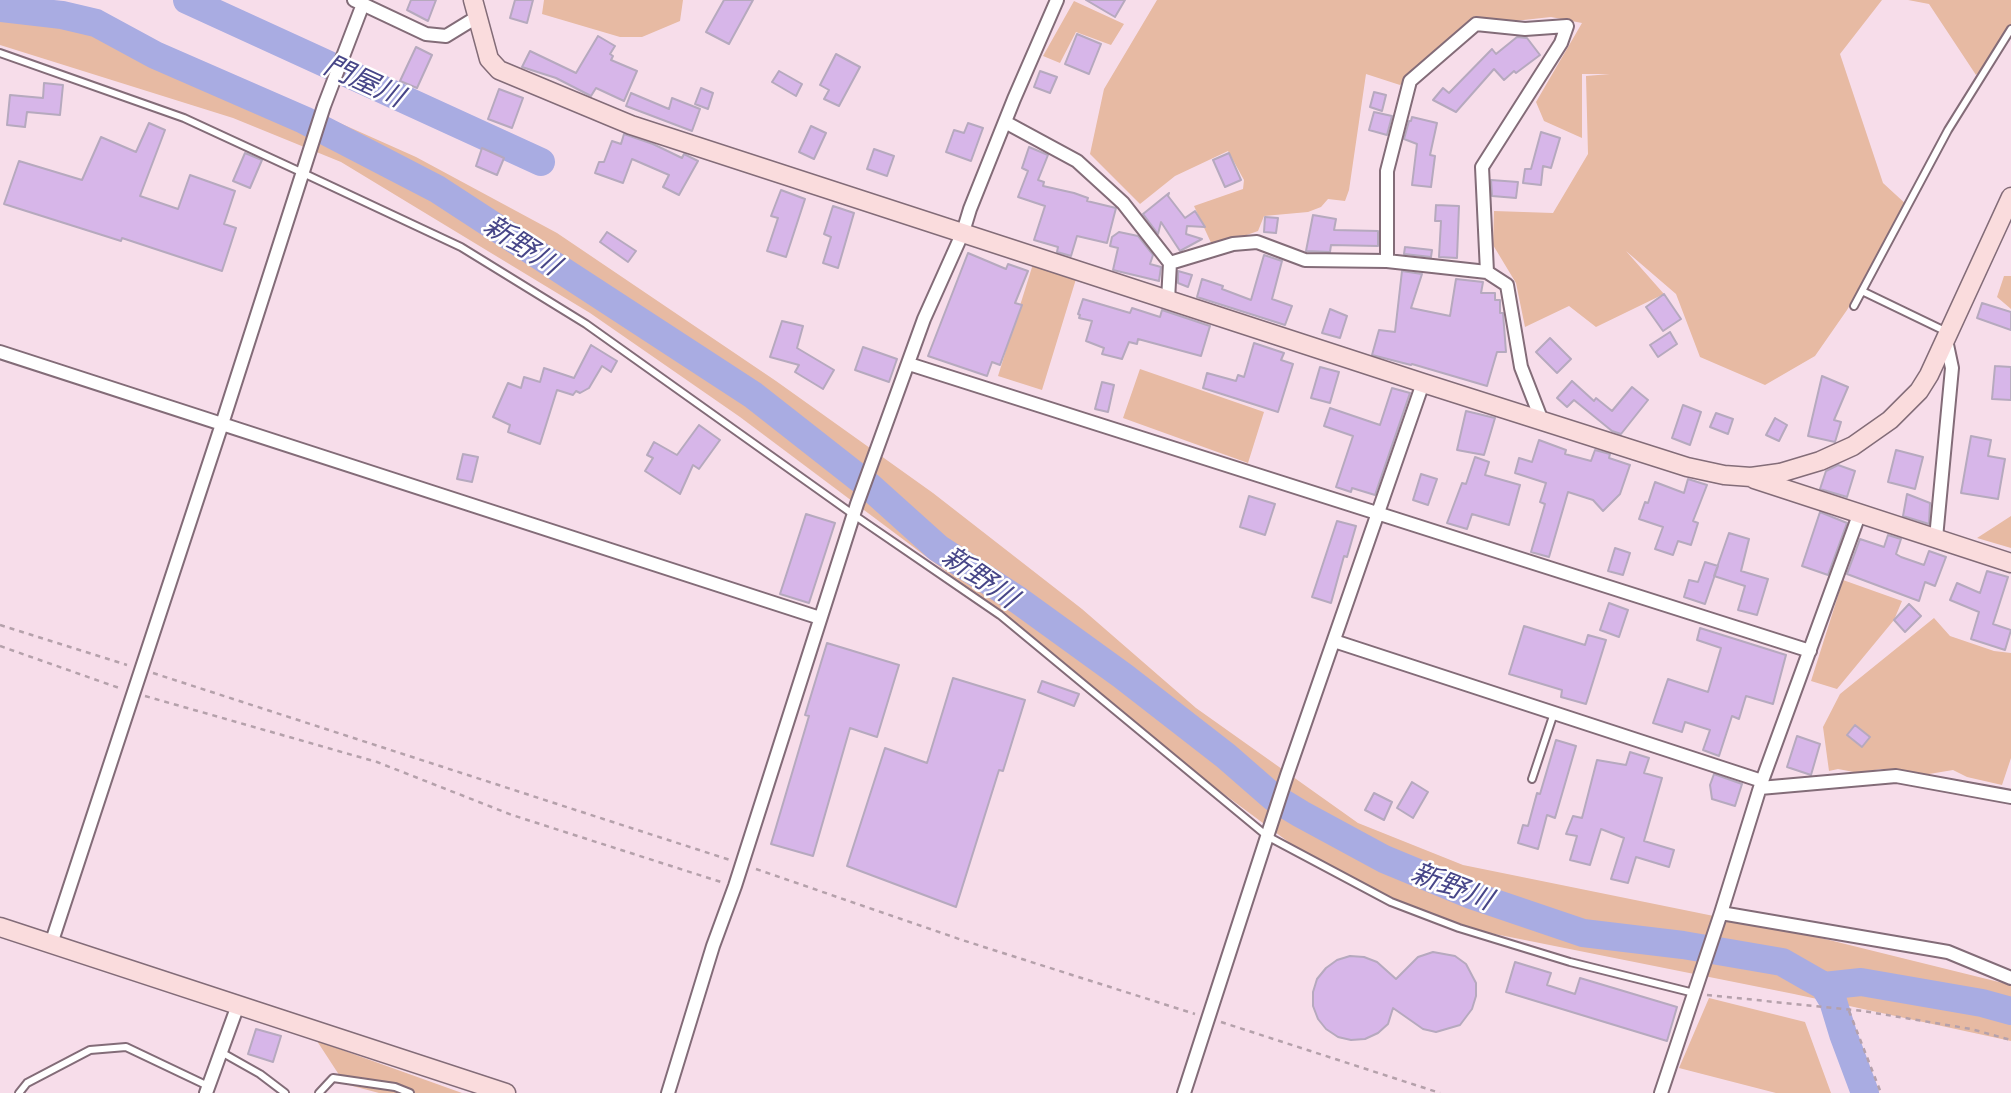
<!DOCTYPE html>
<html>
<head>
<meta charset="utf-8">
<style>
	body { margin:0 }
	canvas { display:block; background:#f7ddea }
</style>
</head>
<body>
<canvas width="2011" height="1093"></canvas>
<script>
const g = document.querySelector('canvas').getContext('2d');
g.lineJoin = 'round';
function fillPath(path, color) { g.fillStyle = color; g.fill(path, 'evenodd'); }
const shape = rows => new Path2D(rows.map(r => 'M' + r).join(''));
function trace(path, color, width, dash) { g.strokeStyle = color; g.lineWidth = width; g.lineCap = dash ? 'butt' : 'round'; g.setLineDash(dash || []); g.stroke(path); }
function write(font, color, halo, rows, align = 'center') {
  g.font = font + ' "Exo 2","Noto Sans JP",sans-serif'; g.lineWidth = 5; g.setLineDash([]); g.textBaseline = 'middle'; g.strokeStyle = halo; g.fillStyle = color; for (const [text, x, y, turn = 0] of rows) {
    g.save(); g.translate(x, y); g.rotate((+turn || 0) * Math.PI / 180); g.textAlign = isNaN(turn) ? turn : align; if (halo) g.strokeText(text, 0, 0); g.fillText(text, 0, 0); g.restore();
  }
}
const green = shape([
	[0,0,45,0,100,16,416,157,557,233,776,381,933,493,1082,609,1196,708,1358,823,1463,865,1817,937,2011,985,2011,1041,1794,994,1425,920,1306,855,1139,731,944,570,740,417,590,313,341,162,233,118,0,45],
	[544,0,683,0,680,21,642,37,620,37,542,14],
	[1157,0,1882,0,1840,54,1883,183,1908,206,1847,310,1815,356,1765,385,1700,357,1676,294,1626,251,1664,294,1596,327,1569,306,1525,327,1516,283,1493,245,1494,211,1553,213,1588,154,1586,76,1610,74,1582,74,1582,138,1544,121,1536,102,1582,23,1551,17,1478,25,1400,85,1366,74,1349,190,1345,201,1328,199,1321,207,1308,212,1264,216,1258,231,1213,247,1194,206,1243,189,1244,180,1228,151,1175,176,1140,204,1090,154,1104,89],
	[1908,0,2011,0,2011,32,1976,75,1929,4],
	[1074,1,1124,24,1111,45,1076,32,1060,63,1043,56],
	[1033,264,1076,279,1042,390,998,376],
	[2004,276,2011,276,2011,309,1997,297],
	[1140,369,1264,412,1248,463,1123,418],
	[2011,516,2011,548,1977,538],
	[1843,580,1902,601,1894,620,1837,689,1811,681],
	[1934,618,1950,636,1994,651,2011,653,2011,758,2002,785,1967,777,1953,770,1923,775,1880,769,1859,773,1838,769,1829,771,1823,727,1840,694],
	[1709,998,1805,1022,1831,1093,1776,1093,1679,1068],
	[317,1041,462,1093,379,1093,345,1084]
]);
const river = shape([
	[187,0,541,162],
	[0,8,62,15,96,23,155,55,304,120,437,189,753,395,869,486,938,548,1018,600,1123,676,1226,756,1273,797,1301,814,1384,859,1471,895,1583,933,1683,945,1782,962,1824,986,1861,982,1982,1003,2011,1011],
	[1824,986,1833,1001,1843,1034,1865,1093]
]);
const building = shape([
	[411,0,436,0,428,21,407,10,411,0],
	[515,0,533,0,527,23,510,18,515,0],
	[724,0,753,0,729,44,706,32,724,0],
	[1086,0,1125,0,1115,17,1086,0],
	[1077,34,1101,44,1089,74,1065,64,1077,34],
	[598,36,615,46,610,54,613,56,611,60,637,71,624,101,596,88,591,96,556,78,522,67,530,51,576,73,598,36],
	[1517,37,1527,38,1540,55,1516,73,1514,71,1504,80,1494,69,1456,112,1433,100,1443,88,1449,93,1492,49,1496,54,1517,37],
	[416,47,432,55,417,88,400,81,416,47],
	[836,54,860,67,839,106,824,99,829,90,820,85,836,54],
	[779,71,802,84,796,96,772,82,779,71],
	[1040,71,1057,77,1050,93,1034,87,1040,71],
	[44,83,63,85,60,115,27,112,25,127,7,125,10,95,43,98,44,83],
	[701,88,713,93,708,109,695,104,701,88],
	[499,89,523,98,512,128,488,119,499,89],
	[1374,92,1386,95,1382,111,1370,107,1374,92],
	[631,93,669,109,672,98,700,109,692,131,626,106,631,93],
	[1374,112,1392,116,1387,135,1369,130,1374,112],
	[1412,117,1437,123,1430,155,1435,156,1431,187,1412,185,1417,144,1404,139,1409,121,1411,121,1412,117],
	[149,123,165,130,140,196,178,209,190,175,235,191,224,224,236,228,222,271,122,238,121,241,4,204,19,161,82,180,101,137,136,152,149,123],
	[968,123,983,128,971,161,946,152,954,130,964,133,968,123],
	[811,126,826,133,814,159,799,152,811,126],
	[1541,132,1560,138,1551,168,1543,166,1541,185,1523,183,1525,169,1531,169,1541,132],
	[624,134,653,144,682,158,684,154,698,161,679,195,663,187,669,175,632,159,623,183,595,173,599,162,604,162,612,141,621,144,624,134],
	[1029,147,1048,155,1038,180,1044,182,1043,186,1074,193,1088,198,1087,201,1116,208,1107,243,1077,236,1071,256,1057,252,1058,247,1034,240,1045,206,1018,197,1028,171,1022,168,1029,147],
	[482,148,504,158,497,175,476,166,482,148],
	[874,149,894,156,887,176,867,169,874,149],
	[245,153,262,160,250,188,233,181,245,153],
	[1229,153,1241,180,1225,187,1213,160,1229,153],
	[1491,180,1518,182,1516,198,1492,196,1491,180],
	[781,190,805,199,786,257,767,251,778,218,771,216,781,190],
	[1169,193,1168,196,1185,218,1195,211,1205,227,1187,226,1186,234,1202,239,1180,251,1161,222,1158,234,1143,214,1169,193],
	[1436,205,1459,206,1457,258,1439,257,1441,221,1435,221,1436,205],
	[833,206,854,213,838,268,823,263,831,237,824,234,833,206],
	[1313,215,1336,219,1334,230,1378,231,1378,246,1331,245,1330,252,1306,251,1313,215],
	[1265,217,1278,218,1276,233,1264,232,1265,217],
	[607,232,636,251,628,262,600,242,607,232],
	[1119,232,1138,236,1153,255,1150,264,1161,267,1159,281,1113,270,1118,248,1110,246,1112,237,1119,232],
	[1405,247,1432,250,1431,257,1404,254,1405,247],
	[968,253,1006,269,1008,264,1028,271,1015,303,1022,305,1000,365,992,362,987,376,928,356,968,253],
	[1264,255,1282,261,1272,299,1292,306,1285,325,1197,297,1202,279,1223,286,1222,289,1251,300,1264,255],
	[1178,271,1192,275,1188,287,1178,283,1178,271],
	[1402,271,1422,274,1411,308,1450,316,1456,279,1483,282,1481,293,1495,293,1495,300,1500,300,1500,313,1503,313,1506,352,1497,352,1487,386,1412,364,1411,365,1372,355,1379,330,1395,332,1402,271],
	[1664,294,1681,319,1663,331,1646,307,1664,294],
	[1083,299,1130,313,1132,308,1160,317,1162,310,1210,326,1201,356,1138,339,1137,344,1129,342,1122,359,1102,354,1104,348,1086,341,1092,321,1079,318,1080,315,1078,314,1083,299],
	[1982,303,2011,312,2011,330,1977,318,1982,303],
	[1330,309,1347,316,1340,338,1322,333,1330,309],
	[782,321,803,326,797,348,834,370,823,389,795,372,799,365,770,357,782,321],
	[1670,332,1677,344,1658,357,1650,345,1670,332],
	[1550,338,1571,359,1557,373,1536,352,1550,338],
	[1254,343,1284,353,1281,360,1293,364,1278,412,1203,388,1207,373,1236,381,1238,375,1244,377,1254,343],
	[591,345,617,361,611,372,602,366,589,388,580,393,576,391,573,395,557,390,540,444,508,432,510,425,493,417,508,383,521,388,524,377,540,382,544,368,574,378,591,345],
	[863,347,897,359,889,382,855,370,863,347],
	[1995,366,2011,367,2011,400,1992,399,1995,366],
	[1320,367,1339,372,1330,403,1311,398,1320,367],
	[1822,376,1848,387,1834,420,1841,422,1835,442,1808,436,1822,376],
	[1572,381,1594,401,1596,398,1612,411,1632,387,1648,400,1621,434,1612,431,1574,400,1567,407,1557,398,1572,381],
	[1102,382,1114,385,1108,412,1095,409,1102,382],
	[1392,388,1410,393,1375,495,1352,488,1351,492,1336,487,1353,436,1324,426,1330,408,1380,425,1392,388],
	[1683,405,1701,412,1690,445,1672,438,1683,405],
	[1466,411,1495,418,1484,455,1457,450,1466,411],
	[1716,413,1733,419,1728,434,1710,427,1716,413],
	[1775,418,1787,425,1779,441,1766,435,1775,418],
	[699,425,720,440,699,469,693,465,680,494,645,471,653,458,647,455,654,442,677,455,699,425],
	[1971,436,1991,440,1988,456,2005,459,1998,499,1961,493,1971,436],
	[1539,440,1566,450,1565,454,1591,461,1595,450,1610,454,1609,458,1630,465,1620,494,1603,511,1593,500,1568,492,1549,557,1531,552,1545,504,1540,502,1546,483,1515,473,1519,458,1532,462,1539,440],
	[1896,450,1923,457,1915,489,1888,482,1896,450],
	[463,454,478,457,472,482,457,479,463,454],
	[1475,457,1489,462,1485,475,1520,485,1509,525,1472,514,1467,529,1447,523,1462,483,1466,484,1475,457],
	[1838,465,1855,471,1847,497,1820,489,1826,471,1838,465],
	[1421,474,1437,479,1428,505,1413,500,1421,474],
	[1688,479,1707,485,1693,521,1698,523,1691,545,1678,541,1673,555,1655,549,1663,527,1639,519,1645,502,1648,503,1655,482,1684,493,1688,479],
	[1907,494,1930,503,1929,524,1903,516,1907,494],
	[1249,496,1275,504,1265,535,1240,527,1249,496],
	[1820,512,1847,523,1828,575,1802,566,1820,512],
	[806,514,835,523,809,603,780,594,806,514],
	[1337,521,1356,526,1347,557,1344,556,1331,603,1312,597,1337,521],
	[1729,533,1749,539,1741,571,1768,579,1757,615,1738,610,1745,586,1714,576,1729,533],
	[1888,535,1901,539,1896,554,1901,557,1924,565,1929,551,1946,557,1935,586,1925,582,1919,601,1847,574,1860,539,1884,547,1888,535],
	[1615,548,1630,553,1623,575,1608,571,1615,548],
	[1705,562,1718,566,1705,604,1684,597,1689,580,1698,582,1705,562],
	[1987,571,2008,577,1993,624,2011,630,2005,650,1971,639,1979,612,1950,600,1957,583,1980,593,1987,571],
	[1609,603,1628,610,1619,637,1600,630,1609,603],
	[1909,604,1921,616,1905,632,1894,620,1909,604],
	[1524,626,1585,645,1588,635,1606,640,1586,704,1561,697,1562,690,1509,674,1524,626],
	[1700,628,1786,655,1773,704,1746,696,1739,719,1732,716,1719,756,1703,750,1710,730,1685,722,1682,732,1653,723,1668,679,1708,692,1721,648,1697,640,1700,628],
	[827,643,899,665,877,737,850,728,813,856,771,844,809,716,805,715,827,643],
	[953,678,1025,700,1003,771,999,770,956,907,847,866,885,748,927,763,953,678],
	[1042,681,1079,694,1074,706,1038,692,1042,681],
	[1855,725,1870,737,1862,747,1847,735,1855,725],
	[1797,736,1820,744,1811,775,1787,767,1797,736],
	[1556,740,1576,746,1555,818,1547,815,1538,849,1518,843,1523,825,1528,826,1537,793,1540,794,1556,740],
	[1630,752,1649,758,1644,773,1662,778,1644,841,1674,850,1669,867,1636,857,1628,883,1611,879,1624,838,1601,829,1590,865,1570,860,1577,836,1566,834,1573,816,1582,818,1597,760,1626,765,1630,752],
	[1714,774,1742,784,1735,806,1712,799,1710,785,1714,774],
	[1412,782,1428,792,1413,818,1397,808,1412,782],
	[1374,793,1392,802,1384,820,1365,810,1374,793],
	[1433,952,1455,956,1466,964,1476,983,1476,996,1472,1009,1460,1025,1436,1032,1423,1029,1393,1008,1388,1024,1378,1033,1365,1039,1351,1040,1338,1037,1326,1029,1318,1019,1313,1006,1313,992,1317,979,1326,968,1337,960,1350,956,1364,957,1377,962,1396,979,1418,957,1433,952],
	[1515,962,1551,973,1547,985,1575,994,1580,978,1677,1007,1667,1041,1506,992,1515,962],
	[256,1029,281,1036,273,1062,248,1054,256,1029]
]);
const path = shape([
	[0,625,127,665],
	[0,646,122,689],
	[153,673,730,860],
	[145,696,377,762,512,815,721,882],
	[756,869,962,940,1195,1014],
	[1707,995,1863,1011,1971,1029,2011,1040],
	[1849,1011,1881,1093],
	[1221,1022,1440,1093]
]);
const lane = shape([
	[0,53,184,118,303,173,461,247,586,324,854,515,1000,615,1267,836,1391,902,1459,928,1570,962,1694,993],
	[1862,291,1947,332],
	[1854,306,1948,130,2011,29],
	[1532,779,1554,713],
	[221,1052,260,1074,285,1093],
	[19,1093,27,1083,90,1050,126,1047,208,1086],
	[319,1093,333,1078,395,1087,410,1093]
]);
const street = shape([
	[354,0,426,34,446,36,477,17],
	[1005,122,1077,161,1123,203,1170,263,1233,244,1257,242,1305,260,1387,261,1387,171,1410,81,1476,24,1525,29,1567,26,1561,43,1482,167,1487,272,1507,285,1521,367,1542,421],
	[1387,261,1487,272],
	[1168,300,1170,263],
	[0,352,820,618],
	[909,364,1810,651],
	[1936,538,1952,368,1946,340],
	[1334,641,1762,781],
	[1760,788,1896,776,2011,797],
	[1721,913,1948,952,2011,978],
	[51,944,222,424,324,106,363,4],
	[206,1093,238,1005],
	[668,1093,713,946,735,886,857,504,924,319,963,232,970,209,1014,99,1057,0],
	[1184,1093,1287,775,1423,383],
	[1661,1093,1721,913,1762,781,1859,515]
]);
const secondary = shape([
	[473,0,489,59,499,70,631,125,1423,383,1687,467,1724,475,1751,477,1780,473,1820,461,1853,446,1890,420,1919,391,1929,375,2011,197],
	[1754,479,2011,563],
	[0,927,506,1093]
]);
const waterNames = [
	["門屋川",364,81,25],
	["新野川",522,245,33],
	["新野川",980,577,35],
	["新野川",1452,886,21]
];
fillPath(green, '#e7baa3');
trace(river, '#a9ace2', 28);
fillPath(building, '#d7b6e9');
trace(building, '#b6a9be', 2);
trace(lane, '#836c78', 10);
trace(street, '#836c78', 16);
trace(secondary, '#836c78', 21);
trace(path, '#b5a1ab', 2.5, [5, 5]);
trace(lane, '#fff', 6);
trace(street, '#fff', 12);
trace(secondary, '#fadcdd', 18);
write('italic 28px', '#474688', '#fff', waterNames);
</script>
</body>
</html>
